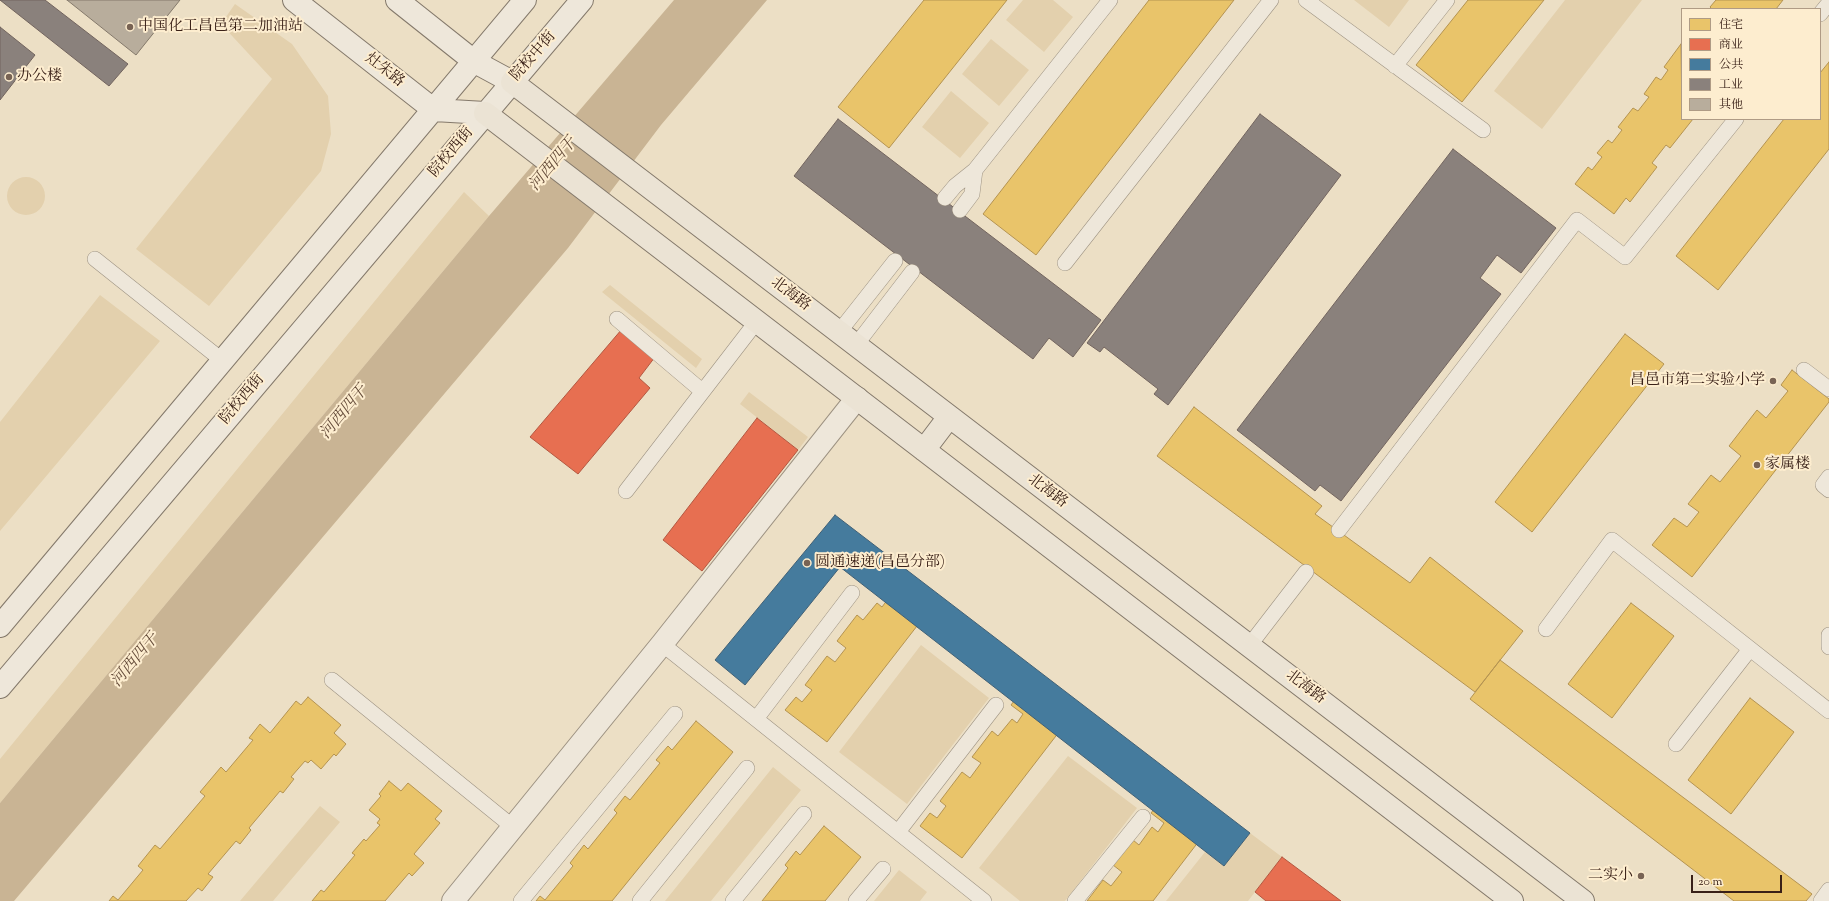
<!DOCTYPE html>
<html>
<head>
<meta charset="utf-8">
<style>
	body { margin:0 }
	#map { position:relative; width:1829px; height:901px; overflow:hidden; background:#ecdfc5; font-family:"Sorts Mill Goudy","Noto Serif SC",serif }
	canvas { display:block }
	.legend { position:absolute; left:1681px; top:8px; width:140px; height:112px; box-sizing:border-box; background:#fdedcf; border:1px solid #af9b85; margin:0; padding:5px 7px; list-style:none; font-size:12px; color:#392017 }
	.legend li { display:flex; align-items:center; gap:8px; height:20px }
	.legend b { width:20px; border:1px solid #af9b85 }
	.scale { position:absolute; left:1691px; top:875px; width:91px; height:18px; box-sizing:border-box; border:2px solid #392017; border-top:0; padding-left:5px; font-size:12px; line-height:14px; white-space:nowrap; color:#392017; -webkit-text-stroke:3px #fdedcf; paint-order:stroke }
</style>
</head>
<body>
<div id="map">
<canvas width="1829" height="901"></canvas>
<ul class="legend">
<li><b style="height:11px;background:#e9c46a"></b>住宅</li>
<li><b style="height:11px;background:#e76f51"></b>商业</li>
<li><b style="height:11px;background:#457b9d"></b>公共</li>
<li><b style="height:11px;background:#8a817c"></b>工业</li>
<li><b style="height:11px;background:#b8ad9c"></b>其他</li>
</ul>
<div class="scale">20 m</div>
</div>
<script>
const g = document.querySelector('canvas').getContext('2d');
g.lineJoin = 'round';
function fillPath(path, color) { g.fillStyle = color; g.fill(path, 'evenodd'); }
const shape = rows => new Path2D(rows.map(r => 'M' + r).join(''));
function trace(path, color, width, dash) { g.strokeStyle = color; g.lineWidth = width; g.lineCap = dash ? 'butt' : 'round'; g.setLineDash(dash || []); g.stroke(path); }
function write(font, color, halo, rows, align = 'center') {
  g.font = font + ' "Sorts Mill Goudy","Noto Serif SC",serif'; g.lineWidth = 4; g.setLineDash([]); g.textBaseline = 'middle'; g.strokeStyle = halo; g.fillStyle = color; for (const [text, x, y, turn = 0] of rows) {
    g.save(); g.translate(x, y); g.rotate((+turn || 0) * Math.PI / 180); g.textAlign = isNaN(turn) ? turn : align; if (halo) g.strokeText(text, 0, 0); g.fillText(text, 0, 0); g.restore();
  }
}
const green = shape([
	[1023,0,1053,0,1073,17,1044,52,1006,20],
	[1354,0,1409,0,1389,27],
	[1565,0,1642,0,1542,129,1494,91],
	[235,4,292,44,328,96,331,134,321,171,209,306,136,249,272,79,221,24],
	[991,39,1029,70,999,106,962,74],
	[951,91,989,123,960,158,922,127],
	'7 196a19 19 0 1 1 38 0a19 19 0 1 1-38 0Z',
	[464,192,489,216,0,803,0,759],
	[610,285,702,359,696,368,602,292],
	[100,295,160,341,0,531,0,422],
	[749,392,808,437,798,450,740,404],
	[921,645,989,698,907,804,839,752],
	[1068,756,1137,808,1065,901,1020,901,979,868],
	[773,767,801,790,711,901,665,901],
	[320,806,340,822,273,901,240,901],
	[1250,833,1282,857,1248,901,1166,901,1205,852,1224,866],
	[899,870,927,892,920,901,874,901]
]);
const water = shape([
	[674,0,767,0,661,125,568,248,14,901,0,901,0,803,489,216]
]);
const homes = shape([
	[924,0,1007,0,889,148,838,107,924,0],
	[1149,0,1234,0,1036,255,983,214,1149,0],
	[1468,0,1544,0,1462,102,1416,65,1468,0],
	[1716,0,1783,0,1776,9,1712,9,1710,7,1716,0],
	[1681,44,1682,119,1693,119,1670,148,1666,145,1652,163,1657,167,1630,202,1626,198,1614,214,1575,184,1588,167,1592,170,1602,157,1597,153,1608,140,1612,143,1622,130,1618,127,1633,108,1638,111,1649,97,1644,94,1656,77,1661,80,1668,70,1664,67,1681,44],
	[1829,62,1829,149,1718,290,1676,256,1784,119,1820,119,1820,73,1829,62],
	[1625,334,1664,364,1532,532,1495,502,1625,334],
	[1792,370,1829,399,1829,402,1692,577,1652,545,1674,518,1687,527,1699,512,1688,504,1711,475,1720,482,1741,456,1729,446,1757,410,1766,418,1788,391,1781,385,1792,370],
	[1194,407,1322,506,1315,514,1410,583,1430,557,1523,631,1475,692,1157,456,1194,407],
	[889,572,918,595,910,606,924,617,827,742,785,710,796,697,802,702,812,690,805,685,827,656,835,662,846,648,837,641,857,615,863,620,877,603,882,607,888,599,876,589,889,572],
	[1631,603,1674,636,1612,718,1568,684,1631,603],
	[1500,660,1812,894,1806,901,1734,901,1470,699,1500,660],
	[1024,688,1053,710,1044,722,1059,732,962,858,920,826,930,813,937,818,946,806,940,801,962,772,970,778,981,763,972,757,992,731,998,736,1012,719,1017,723,1023,714,1011,705,1024,688],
	[308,697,341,725,334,733,346,744,336,756,334,754,321,769,311,760,308,763,305,761,291,777,294,779,283,793,280,791,249,828,251,830,240,844,236,841,208,874,213,877,202,891,198,888,186,901,109,901,113,896,118,900,143,870,138,866,155,845,160,849,205,796,200,792,221,767,226,772,253,740,249,738,260,724,270,733,296,701,301,705,308,697],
	[1750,698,1794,732,1731,814,1688,780,1750,698],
	[696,721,733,752,612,901,536,901,540,896,545,900,573,866,570,863,584,845,588,849,617,813,614,810,625,796,630,800,660,763,656,760,668,746,672,750,696,721],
	[389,781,401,791,408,783,442,811,435,819,440,823,414,854,424,863,412,876,409,873,385,901,312,901,321,890,324,892,355,855,352,853,364,839,366,841,380,825,377,823,380,819,369,810,381,796,379,794,389,781],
	[1164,797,1194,819,1185,830,1199,841,1153,901,1087,901,1103,880,1111,886,1122,872,1113,865,1133,840,1139,845,1152,827,1158,832,1164,823,1151,813,1164,797],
	[824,826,861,857,825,901,762,901,788,868,785,865,796,851,800,855,824,826],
	[1316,891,1330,901,1308,901,1316,891]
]);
const shops = shape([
	[622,329,655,357,639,378,650,388,578,474,530,437,622,329],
	[757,418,798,450,702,571,663,540,757,418],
	[1282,857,1341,901,1266,901,1255,892,1282,857]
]);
const public = shape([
	[835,515,1250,833,1224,866,840,567,745,685,715,660,835,515]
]);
const industry = shape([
	[0,0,45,0,128,64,109,86,0,0],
	[0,27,35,55,0,100,0,27],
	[1260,114,1341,175,1168,405,1154,394,1158,389,1104,347,1100,352,1087,343,1260,114],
	[838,119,1101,320,1073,357,1049,338,1033,359,794,176,838,119],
	[1453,149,1556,228,1521,273,1497,255,1480,278,1501,294,1341,501,1320,485,1315,491,1237,430,1453,149]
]);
const building = shape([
	[67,0,180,0,136,55,67,0]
]);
const service = shape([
	[1306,0,1483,130],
	[1820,14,1829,3],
	[1395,66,1447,0],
	[945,198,955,186,975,170,1110,0],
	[960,210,972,194,975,170],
	[95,259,223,361],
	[1065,263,1271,0],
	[617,319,702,391],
	[839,332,895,261],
	[856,345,912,272],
	[1804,370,1829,389],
	[1829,477,1823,485,1829,490],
	[626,491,757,321],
	[1339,530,1577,220,1625,257,1736,119],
	[1546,629,1612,540,1829,711],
	[1829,635,1829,647],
	[662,644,984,901],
	[1249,646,1306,572],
	[332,680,513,827],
	[756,719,852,593],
	[1676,744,1750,649],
	[898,832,996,705],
	[521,901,675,714],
	[640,901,747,768],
	[733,901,804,814],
	[856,901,883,869],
	[1075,901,1143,817],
	[1821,901,1829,890]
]);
const minor = shape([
	[453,901,662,644,857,398]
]);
const secondary = shape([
	[294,0,434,110,485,113],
	[397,0,475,62,512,82],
	[0,626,525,0],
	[0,687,582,0]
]);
const primary = shape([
	[512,82,1583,901],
	[485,113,1512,901],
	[924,450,949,417]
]);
const markers = [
	[130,27,4,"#786354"],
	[9,77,4,"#786354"],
	[1773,381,4,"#786354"],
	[1757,465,4,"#786354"],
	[807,563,4,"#786354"],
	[1641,876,4,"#786354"]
];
const poiNames = [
	["中国化工昌邑第二加油站",138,27],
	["办公楼",17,77],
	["昌邑市第二实验小学",1765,381,"right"],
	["家属楼",1765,465],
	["圆通速递(昌邑分部)",815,563],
	["二实小",1633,876,"right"]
];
const streetNames = [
	["院校中街",534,57,-49],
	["灶朱路",384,71,38],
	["院校西街",452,153,-50],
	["北海路",790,295,37],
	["院校西街",243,400,-50],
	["北海路",1047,492,37],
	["北海路",1305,688,37]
];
const waterNames = [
	["河西四干",554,165,-50],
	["河西四干",345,413,-50],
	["河西四干",136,661,-50]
];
fillPath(green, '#e3d0ad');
fillPath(water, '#c9b494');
fillPath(homes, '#e9c46a');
trace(homes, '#b49351', 1);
fillPath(shops, '#e76f51');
trace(shops, '#b35740', 1);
fillPath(public, '#457b9d');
trace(public, '#416075', 1);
fillPath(industry, '#8a817c');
trace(industry, '#72645e', 1);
fillPath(building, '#b8ad9c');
trace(building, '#84796b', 1);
trace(service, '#9d9282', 16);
trace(minor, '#9d9282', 24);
trace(secondary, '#84796b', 24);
trace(primary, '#84796b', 24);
trace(service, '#eee7da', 15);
trace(minor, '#eee7da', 22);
trace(secondary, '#eee7da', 22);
trace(primary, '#ebe3d4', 22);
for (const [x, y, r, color] of markers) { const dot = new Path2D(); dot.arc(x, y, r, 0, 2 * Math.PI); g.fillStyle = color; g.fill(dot); trace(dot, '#fdedcf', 1.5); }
write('15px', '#392017', '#fdedcf', poiNames, 'left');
write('15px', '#392017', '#fdedcf', streetNames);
write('italic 16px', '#664d3b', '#fdedcf', waterNames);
</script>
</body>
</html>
